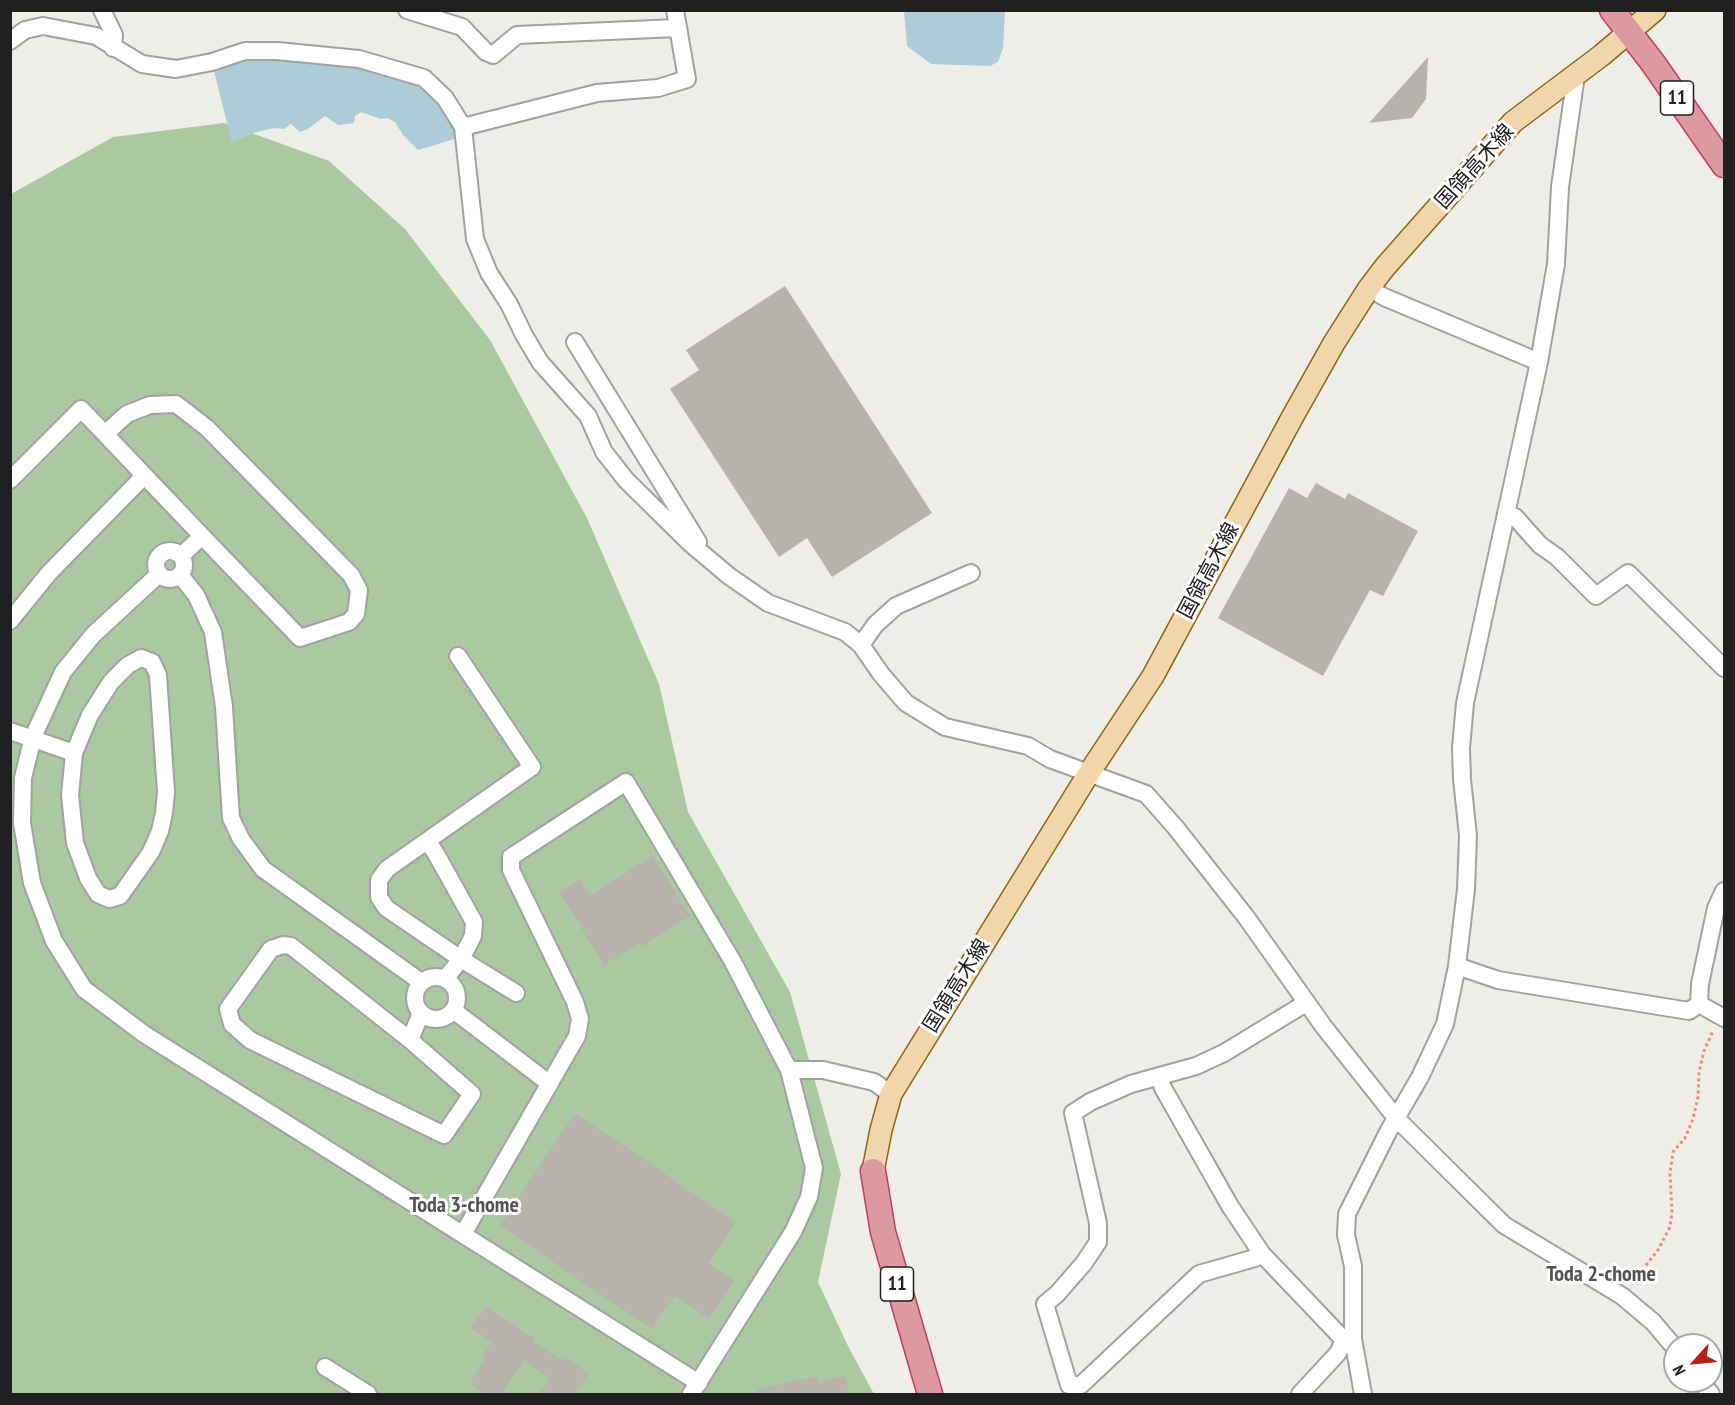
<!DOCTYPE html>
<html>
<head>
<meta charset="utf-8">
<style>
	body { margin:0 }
	#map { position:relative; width:1735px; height:1405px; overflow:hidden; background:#efede7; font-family:"PT Sans Narrow",sans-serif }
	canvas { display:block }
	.frame { position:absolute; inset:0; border:12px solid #202020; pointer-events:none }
	.north { position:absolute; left:1663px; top:1333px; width:60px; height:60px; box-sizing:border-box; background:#fff; border:2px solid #a6a6a6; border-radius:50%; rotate:243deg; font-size:16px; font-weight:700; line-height:24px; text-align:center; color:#202020 }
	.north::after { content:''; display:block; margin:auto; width:21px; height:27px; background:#b72019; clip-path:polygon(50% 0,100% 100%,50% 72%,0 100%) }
</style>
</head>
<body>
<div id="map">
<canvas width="1735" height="1405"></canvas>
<div class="frame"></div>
<div class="north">N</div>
</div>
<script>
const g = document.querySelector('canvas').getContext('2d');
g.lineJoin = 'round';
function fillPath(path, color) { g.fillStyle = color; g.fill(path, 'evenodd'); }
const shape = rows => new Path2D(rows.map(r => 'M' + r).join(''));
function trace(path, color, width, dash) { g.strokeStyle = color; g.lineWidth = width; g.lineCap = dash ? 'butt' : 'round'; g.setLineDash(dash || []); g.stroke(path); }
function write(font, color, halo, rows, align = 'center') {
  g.font = font + ' "PT Sans Narrow","Noto Sans JP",sans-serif'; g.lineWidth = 6; g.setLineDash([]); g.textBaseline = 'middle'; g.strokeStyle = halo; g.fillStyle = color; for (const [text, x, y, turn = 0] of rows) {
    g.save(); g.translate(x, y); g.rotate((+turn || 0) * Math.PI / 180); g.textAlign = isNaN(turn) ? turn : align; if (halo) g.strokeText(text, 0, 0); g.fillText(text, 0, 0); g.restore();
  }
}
const forest = shape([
	[224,123,329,161,405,229,490,340,587,518,659,684,688,812,790,992,841,1174,818,1282,849,1348,874,1394,11,1394,11,194,113,137]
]);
const water = shape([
	[904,11,1005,11,1003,48,998,62,990,66,931,64,907,46],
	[257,58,358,67,418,85,433,97,446,112,458,138,418,150,403,135,395,122,387,118,381,119,361,112,355,116,354,123,338,125,325,116,308,129,300,132,291,124,284,129,275,128,256,132,232,143,214,71,235,61]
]);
const building = shape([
	[1428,57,1426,99,1412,118,1369,123],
	[785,286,932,513,832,577,807,538,779,557,670,389,699,370,686,350],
	[1316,483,1345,499,1348,493,1418,531,1383,596,1370,590,1323,676,1218,618,1289,488,1307,498],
	[653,856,690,916,643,946,639,943,604,965,559,892,580,879,590,895],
	[575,1113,736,1222,709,1263,735,1281,709,1319,675,1296,652,1329,500,1226],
	[486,1306,534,1338,532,1341,562,1361,564,1357,589,1373,574,1395,539,1395,550,1378,524,1360,501,1395,486,1395,470,1383,485,1360,481,1358,492,1342,471,1328],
	[817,1376,818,1382,845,1376,849,1395,759,1395,758,1389]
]);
const path = shape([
	[1631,1284,1658,1250,1670,1227,1672,1212,1670,1174,1673,1152,1685,1138,1693,1119,1698,1097,1699,1073,1704,1051,1713,1031]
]);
const minor = shape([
	[102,10,114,35,113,48],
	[407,10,462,27,486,52,493,55,517,35,677,28],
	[10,41,25,30,43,26,96,36,142,64,176,69,212,62,245,51,277,51,359,59,424,78,445,98,463,127,475,239,489,273,509,304,524,335,540,362,588,416,604,452,626,480,691,544,729,576,768,603,845,632,861,645,881,674,906,703,945,727,1028,746,1050,759,1146,794,1176,828,1246,917,1324,1027,1397,1119,1504,1225,1622,1296,1653,1322,1675,1348],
	[463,127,597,93,658,88,687,79,675,10],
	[1369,288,1384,297,1539,362],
	[575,342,698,542],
	[105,434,202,536,181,556],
	[10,480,81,409,105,434,127,414,150,405,176,404,207,428,351,575,359,590,356,614,349,622,300,638,202,536],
	[1506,513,1515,517,1540,545,1557,557,1596,596,1628,573,1724,668],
	'156 565a14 14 0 1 1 28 0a14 14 0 1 1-28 0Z',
	[158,575,93,635,63,672,33,737,23,778,22,823,32,883,54,941,84,989,144,1034,699,1383],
	[180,575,196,595,213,632,224,707,231,818,241,839,263,869,421,982],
	[10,621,49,573,144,476],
	[861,645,875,625,896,606,971,573],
	[458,656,532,767,387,869,379,880,379,897,386,908,461,959,516,993],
	[10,731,74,753,90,715,111,682,128,665,141,658,152,662,158,675,166,792,164,813,160,831,151,852,120,896,109,899,98,894,88,878,75,843,70,795,74,753],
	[427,841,435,852,474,922,473,936,461,959,445,979],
	[1457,966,1498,980,1689,1011,1699,1004,1700,984,1716,908,1724,891],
	'415 998a21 21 0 1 1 42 0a21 21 0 1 1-42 0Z',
	[1699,1004,1724,1018],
	[453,1010,550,1084],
	[410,1040,291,946,283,945,271,949,228,1009,232,1024,250,1040,444,1135,472,1094,410,1040,421,1013],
	[789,1070,823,1070,874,1082,891,1094],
	[1159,1076,1163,1088,1230,1206,1262,1254,1344,1340],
	[463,1234,577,1036,580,1019,575,1002,511,870,511,857,626,782,733,962,789,1070,814,1168,809,1197,793,1232,691,1394],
	[1262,1254,1255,1258,1199,1274,1081,1385,1069,1385,1045,1304,1057,1294,1084,1263,1098,1242,1098,1223,1073,1113,1090,1102,1131,1084,1196,1066,1224,1053,1306,1003],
	[325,1367,368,1394],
	[1700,1381,1711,1394],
	[1300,1394,1338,1353,1344,1340,1353,1339],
	[1363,1394,1353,1339,1353,1266,1346,1235,1347,1214,1388,1132,1420,1077,1445,1024,1457,966,1466,889,1468,836,1462,779,1461,748,1465,703,1539,362,1556,264,1560,187,1576,75]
]);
const major = shape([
	[873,1171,881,1130,891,1094,1089,773,1153,676,1293,416,1334,343,1369,288,1385,267,1513,122,1602,55,1655,10]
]);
const highway = shape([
	[1612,10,1653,63,1724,165],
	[873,1171,883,1232,930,1394]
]);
const shields = [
	[1677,98,33],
	[897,1284,33]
];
const shieldNames = [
	["11",1677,98],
	["11",897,1284]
];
const streetNames = [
	["国領高木線",1475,167,-48],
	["国領高木線",1209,571,-62],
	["国領高木線",957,986,-58]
];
const neighbourhoodNames = [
	["Toda 3-chome",464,1206],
	["Toda 2-chome",1601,1275]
];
fillPath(forest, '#abc9a1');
fillPath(water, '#adccd7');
fillPath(building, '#b8b2ad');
trace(minor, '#a1a1a1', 20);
trace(major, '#896713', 24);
trace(highway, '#c63c65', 27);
trace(path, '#e98e7e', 3, [3, 3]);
trace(minor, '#fff', 16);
trace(major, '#f1d6ab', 21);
trace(highway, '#dd99a2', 24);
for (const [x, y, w] of shields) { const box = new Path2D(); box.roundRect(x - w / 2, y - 17, w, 34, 4.5); g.fillStyle = '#fff'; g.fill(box); trace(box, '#202020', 1.5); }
write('bold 20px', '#202020', null, shieldNames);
write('21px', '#202020', '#fff', streetNames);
write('bold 22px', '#535353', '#fff', neighbourhoodNames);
</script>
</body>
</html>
